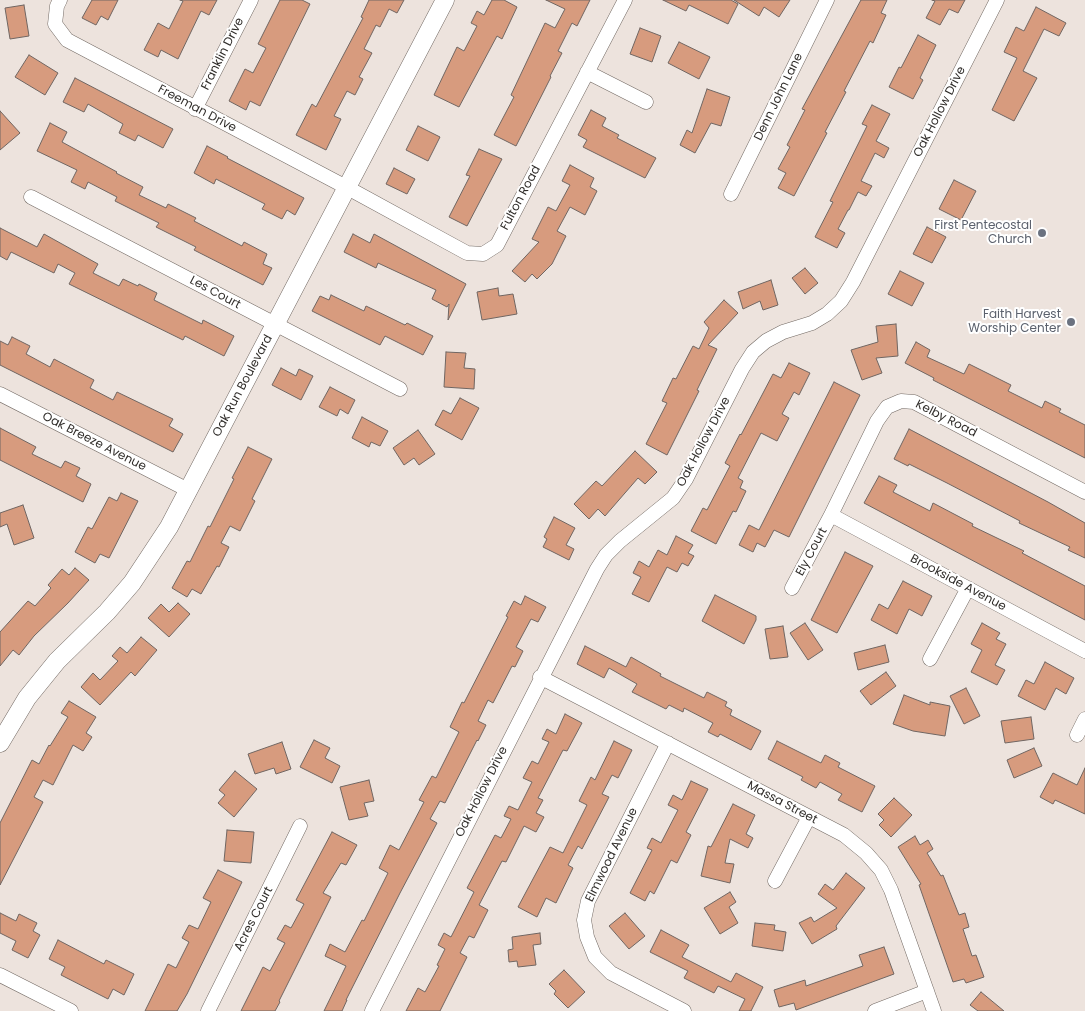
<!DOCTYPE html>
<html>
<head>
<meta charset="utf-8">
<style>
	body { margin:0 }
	canvas { display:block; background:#ede3dd }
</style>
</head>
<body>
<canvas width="1085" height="1011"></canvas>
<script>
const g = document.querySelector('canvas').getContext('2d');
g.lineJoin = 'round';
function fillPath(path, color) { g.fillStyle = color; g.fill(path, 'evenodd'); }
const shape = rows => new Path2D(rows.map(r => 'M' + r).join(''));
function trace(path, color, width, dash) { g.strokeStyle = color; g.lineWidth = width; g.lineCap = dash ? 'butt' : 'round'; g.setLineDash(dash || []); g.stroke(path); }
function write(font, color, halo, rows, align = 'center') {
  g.font = font + ' Poppins,sans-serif'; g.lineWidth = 4; g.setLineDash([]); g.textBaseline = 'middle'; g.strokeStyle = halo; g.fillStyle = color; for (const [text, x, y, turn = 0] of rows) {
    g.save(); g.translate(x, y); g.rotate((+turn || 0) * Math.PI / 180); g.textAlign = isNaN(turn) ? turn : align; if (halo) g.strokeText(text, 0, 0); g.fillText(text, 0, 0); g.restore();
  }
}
const building = shape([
	[92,0,118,0,108,20,101,16,96,25,82,18,92,0],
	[180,0,217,0,209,15,201,11,178,59,161,50,158,57,144,50,158,23,169,29,183,1,180,0],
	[280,0,302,0,310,4,260,106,250,101,246,110,229,101,245,69,253,73,266,48,258,44,280,0],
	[369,0,404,0,397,13,389,9,380,27,376,25,364,49,372,53,359,77,363,79,355,95,347,91,334,116,341,119,326,150,296,135,312,104,316,107,363,18,361,17,369,0],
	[492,0,504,0,517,7,502,39,497,36,459,107,434,95,457,47,464,51,477,26,471,23,477,11,484,15,492,0],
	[546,0,590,0,577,26,572,23,558,51,562,53,550,76,551,77,516,146,494,135,514,97,511,95,545,23,555,28,565,9,546,0],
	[663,0,731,0,738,4,728,24,689,5,686,11,663,0],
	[734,0,790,0,779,17,764,7,759,16,734,0],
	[861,0,887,0,881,13,886,15,873,43,870,41,844,91,846,92,825,132,827,133,794,196,778,188,786,173,778,169,790,147,787,145,805,110,802,109,861,0],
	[932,0,965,0,958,13,949,9,940,25,926,18,935,1,932,0],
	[24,5,29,36,10,39,5,8,24,5],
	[1036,7,1066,23,1059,36,1044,29,1023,71,1037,78,1014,121,992,110,1017,58,1004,52,1016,27,1024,31,1036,7],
	[640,28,661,36,652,62,630,54,640,28],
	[918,35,936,45,920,78,923,80,913,99,889,87,899,67,901,68,918,35],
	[679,42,710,57,699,79,668,63,679,42],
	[29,55,58,73,45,95,15,77,29,55],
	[75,78,173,129,163,148,138,135,135,141,119,133,123,124,88,104,84,112,63,102,75,78],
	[707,89,730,97,721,126,711,123,695,153,680,145,687,130,692,133,707,89],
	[872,105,890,114,876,141,889,148,884,158,875,153,861,181,872,186,866,196,858,192,849,210,848,210,838,229,845,233,837,248,815,237,833,202,830,201,867,126,862,124,872,105],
	[591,110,606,118,602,126,619,135,617,138,656,158,645,178,583,147,587,140,578,135,591,110],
	[0,111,20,133,0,150,0,111],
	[50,123,67,132,62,142,117,172,116,173,143,187,139,195,166,208,168,204,196,218,194,221,242,246,244,242,267,254,263,264,272,268,263,285,194,250,196,247,156,227,159,223,115,201,117,197,88,182,85,189,71,182,77,170,37,151,50,123],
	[418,126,440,137,428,161,406,150,418,126],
	[207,146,228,157,227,158,304,198,295,215,287,210,282,219,262,209,265,204,216,179,214,184,194,173,207,146],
	[479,149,502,159,467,226,449,217,470,176,466,175,479,149],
	[570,165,594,178,590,187,597,191,585,215,570,207,557,231,566,236,552,264,537,279,532,274,525,282,512,271,539,242,532,239,548,207,556,211,570,185,562,181,570,165],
	[394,168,415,179,407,194,386,184,394,168],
	[954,180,976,191,961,220,939,209,954,180],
	[927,227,946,237,932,263,913,254,927,227],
	[0,228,37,247,44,234,98,264,93,273,119,286,123,279,138,286,139,284,157,293,154,300,202,324,203,320,234,336,224,356,185,336,183,340,69,284,75,273,58,264,54,273,11,252,7,260,0,256,0,228],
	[353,234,370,243,374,234,466,284,448,320,449,304,447,307,432,299,436,290,378,263,376,268,344,252,353,234],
	[805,268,818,283,805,294,792,278,805,268],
	[900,271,924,283,912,306,888,294,900,271],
	[771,280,778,305,763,310,760,301,743,309,738,292,771,280],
	[498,288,499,296,513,294,517,314,482,320,477,292,498,288],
	[331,295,364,311,366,306,405,325,407,323,433,336,423,355,385,336,380,345,312,311,320,296,329,300,331,295],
	[724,300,738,313,708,345,717,349,697,390,699,391,667,455,646,444,667,403,662,401,673,378,676,379,693,346,699,349,709,328,704,322,724,300],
	[896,324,898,356,876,358,882,373,862,380,851,350,878,342,876,326,896,324],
	[12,337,30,346,26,354,50,367,54,359,94,380,90,388,113,400,117,392,173,419,169,426,183,434,173,452,0,365,0,341,8,345,12,337],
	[916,342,930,350,927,357,964,374,969,364,1011,385,1008,391,1042,408,1045,401,1061,409,1059,412,1085,425,1085,458,933,380,934,378,905,363,916,342],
	[446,352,466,353,464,368,475,369,474,389,444,387,446,352],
	[789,363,810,373,799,395,794,392,782,414,789,418,777,441,761,433,738,478,743,481,740,488,746,491,736,512,733,511,716,544,691,531,703,508,707,510,730,466,725,463,740,434,741,435,773,374,781,378,789,363],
	[281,368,296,376,299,369,313,376,301,400,272,385,281,368],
	[834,382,860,395,789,537,774,530,765,547,757,543,753,552,739,545,749,525,759,530,834,382],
	[330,387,355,400,348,414,340,409,337,416,319,407,330,387],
	[460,398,479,408,462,440,435,425,443,410,451,414,460,398],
	[362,417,388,431,380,446,371,442,369,447,352,438,362,417],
	[0,428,36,447,32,454,61,468,65,461,80,468,76,476,91,484,83,502,0,460,0,428],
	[909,429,1048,502,1085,523,1085,558,1068,550,1070,547,1019,523,1020,521,947,483,909,464,908,466,894,459,909,429],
	[418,430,435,454,419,465,414,458,404,465,393,448,418,430],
	[248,447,272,459,252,499,255,501,240,531,230,526,221,543,229,547,219,567,217,566,201,594,192,589,187,597,172,588,187,561,190,562,208,526,210,527,234,479,232,478,248,447],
	[635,451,657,472,645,484,638,478,605,516,598,509,589,519,574,504,596,481,602,486,635,451],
	[879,476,897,485,893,492,930,511,933,503,973,524,972,526,1024,551,1022,553,1085,586,1085,620,864,503,879,476],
	[121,493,138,501,109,558,100,554,95,563,75,552,88,527,92,529,109,497,117,501,121,493],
	[23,505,34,538,14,545,7,524,0,527,0,513,23,505],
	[554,517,575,528,566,545,574,549,569,560,543,547,547,539,544,537,554,517],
	[676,536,693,545,688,553,694,556,688,566,682,563,677,572,667,567,649,602,632,594,641,577,633,573,639,561,649,567,658,550,667,555,676,536],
	[845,552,873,566,837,633,811,620,845,552],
	[75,568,89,580,68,603,34,636,19,655,13,650,0,666,0,632,28,601,35,606,51,588,48,585,62,569,69,575,75,568],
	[903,581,932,596,922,616,909,609,897,634,871,620,879,604,888,609,903,581],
	[715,595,756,616,756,620,744,644,702,621,715,595],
	[525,596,546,607,538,622,531,619,516,647,523,651,515,667,512,666,493,703,488,700,478,721,486,725,478,741,477,740,445,803,440,801,430,819,437,823,400,893,346,1000,347,1000,342,1011,324,1011,346,966,325,956,330,944,345,952,362,920,364,921,388,873,379,868,390,845,399,850,424,802,419,800,432,776,436,778,459,732,450,727,462,702,464,703,508,617,506,616,514,601,521,605,525,596],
	[178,603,190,614,169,637,148,618,161,604,169,612,178,603],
	[805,623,823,650,808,660,790,633,805,623],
	[982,623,1000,633,996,639,1006,644,995,665,1005,670,997,685,971,672,982,650,971,644,982,623],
	[783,626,788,657,770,659,765,629,783,626],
	[141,637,157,650,135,676,131,672,100,705,81,687,93,673,100,680,118,661,112,656,120,647,127,653,141,637],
	[885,645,889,662,858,670,854,653,885,645],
	[585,646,626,667,631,657,661,674,660,676,704,698,707,692,727,702,725,706,732,710,730,715,761,731,751,750,720,734,718,737,708,732,713,723,684,708,683,712,669,705,666,709,632,692,637,684,609,668,604,678,577,664,585,646],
	[1045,662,1074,678,1066,694,1056,688,1045,710,1018,696,1026,680,1034,684,1045,662],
	[886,672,896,686,871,705,860,691,886,672],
	[966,688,980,716,964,724,950,696,966,688],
	[904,695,930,705,930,702,950,706,945,736,913,731,893,724,904,695],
	[69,701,96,717,86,733,92,737,83,751,73,745,53,785,43,780,34,797,43,802,0,885,0,823,32,760,39,764,49,745,50,746,68,717,61,713,69,701],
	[565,714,582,723,567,751,563,750,538,798,543,800,536,813,544,817,536,832,524,826,506,862,502,861,479,905,488,910,474,938,469,936,460,953,467,957,440,1011,406,1011,418,988,425,992,439,966,437,965,445,949,438,945,444,933,451,937,474,892,467,888,495,835,501,838,511,819,504,816,509,806,518,810,532,782,523,778,532,761,538,764,549,742,542,739,547,729,556,734,565,714],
	[1031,717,1034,739,1005,743,1001,721,1031,717],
	[314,740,330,748,325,758,340,766,332,783,300,767,314,740],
	[614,741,632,750,618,778,612,775,602,794,609,797,582,849,578,846,568,865,573,868,556,903,546,898,537,917,518,907,550,847,563,853,587,805,579,801,591,777,595,780,614,741],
	[777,741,821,763,825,755,840,763,838,767,875,786,862,812,838,800,842,794,820,782,816,788,801,780,803,777,768,759,777,741],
	[282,742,291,769,276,774,274,768,255,774,248,754,282,742],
	[1034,748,1042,766,1014,778,1007,760,1034,748],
	[1085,768,1085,814,1055,800,1053,804,1040,797,1053,773,1077,785,1085,768],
	[235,771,257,789,234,817,218,803,225,795,219,790,235,771],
	[369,780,374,801,364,803,368,816,349,820,340,787,369,780],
	[691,781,708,789,686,832,691,835,677,863,671,860,654,894,650,891,645,901,630,893,652,850,647,848,652,838,661,843,678,810,668,805,673,795,682,800,691,781],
	[894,798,912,815,891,837,879,825,884,820,878,814,894,798],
	[733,804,755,815,746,834,753,838,748,848,730,839,725,863,734,864,730,883,701,876,708,846,711,847,733,804],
	[227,830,254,832,251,863,224,861,227,830],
	[332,832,357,845,346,865,341,863,323,893,331,897,279,1001,280,1002,275,1011,241,1011,263,967,270,971,285,943,277,939,285,925,291,928,304,904,296,900,332,832],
	[915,836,920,845,928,840,933,849,927,853,941,876,943,875,959,915,965,913,969,927,963,929,972,956,976,955,984,977,966,983,964,979,953,982,919,885,921,884,898,847,915,836],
	[218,870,242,882,187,994,177,1011,145,1011,168,964,176,968,189,942,182,938,189,925,198,929,211,902,203,898,218,870],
	[846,873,865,888,836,926,837,929,812,944,799,923,811,917,814,922,837,908,818,894,825,884,833,890,846,873],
	[730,892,736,902,729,907,738,923,720,934,704,908,730,892],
	[0,913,16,921,19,914,37,923,33,931,40,935,28,958,12,950,16,941,0,933,0,913],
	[625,913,645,936,629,949,609,926,625,913],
	[755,923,775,925,774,930,786,932,783,951,752,946,755,923],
	[661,930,689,945,682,957,731,982,736,973,763,987,751,1011,739,1011,745,999,718,986,714,993,684,978,688,971,650,952,661,930],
	[540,933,541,944,533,945,536,965,518,967,517,961,509,962,508,950,513,949,512,937,540,933],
	[58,940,104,964,106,960,134,974,124,995,113,989,108,999,61,975,65,967,49,959,58,940],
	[884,947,894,974,796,1010,794,1003,779,1007,774,990,805,980,806,986,863,966,859,955,884,947],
	[564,970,585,992,568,1008,554,994,556,991,549,984,564,970],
	[981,992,1004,1011,978,1011,970,1005,981,992]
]);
const minor = shape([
	[60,0,57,6,55,24,67,40,346,187,467,253,483,254,497,245,625,0],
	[587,72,646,102],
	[195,109,251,0],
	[731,194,827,0],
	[31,197,400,389],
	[0,394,188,490],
	[831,515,1085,651],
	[792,588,831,515,877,421,887,407,901,401,914,402,1085,492],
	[930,659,968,588],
	[540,677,844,835,866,853,881,870,891,890,934,1011],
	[1077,735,1085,719],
	[668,743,588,901,584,920,587,937,595,957,611,973,684,1011],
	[775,881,809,817],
	[0,975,71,1011],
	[208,1011,300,826],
	[372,1011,597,569,606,555,620,541,673,498,686,479,742,369,753,352,766,341,783,332,812,323,827,314,841,301,853,282,997,0],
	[875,1011,927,991]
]);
const tertiary = shape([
	[0,743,27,698,57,661,107,612,132,583,169,527,445,0]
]);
const markers = [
	[1042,233,5,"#6b7280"],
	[1071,322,5,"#6b7280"]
];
const streetNames = [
	["Franklin Drive",223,54,-63],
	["Denn John Lane",779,97,-64],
	["Freeman Drive",197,109,28],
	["Oak Hollow Drive",940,112,-63],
	["Fulton Road",521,198,-62],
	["Les Court",215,293,28],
	["Oak Run Boulevard",243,386,-62],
	["Kelby Road",946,419,27],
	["Oak Breeze Avenue",94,442,27],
	["Oak Hollow Drive",704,442,-62],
	["Ely Court",812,552,-62],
	["Brookside Avenue",958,583,28],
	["Oak Hollow Drive",482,792,-63],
	["Massa Street",782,803,28],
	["Elmwood Avenue",612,855,-64],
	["Acres Court",254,919,-63]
];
const worshipNames = [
	["First Pentecostal",1032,226],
	["Church",1032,240],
	["Faith Harvest",1061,315],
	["Worship Center",1061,329]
];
fillPath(building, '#d79b7e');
trace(building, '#706662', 1);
trace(minor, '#736a64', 15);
trace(tertiary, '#736a64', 19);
trace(minor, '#fff', 14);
trace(tertiary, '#fff', 18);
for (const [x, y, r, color] of markers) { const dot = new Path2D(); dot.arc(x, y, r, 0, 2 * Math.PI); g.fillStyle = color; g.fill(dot); trace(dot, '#fff', 2); }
write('12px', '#302d2a', '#fff', streetNames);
write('12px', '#5b616d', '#fff', worshipNames, 'right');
</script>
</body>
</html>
